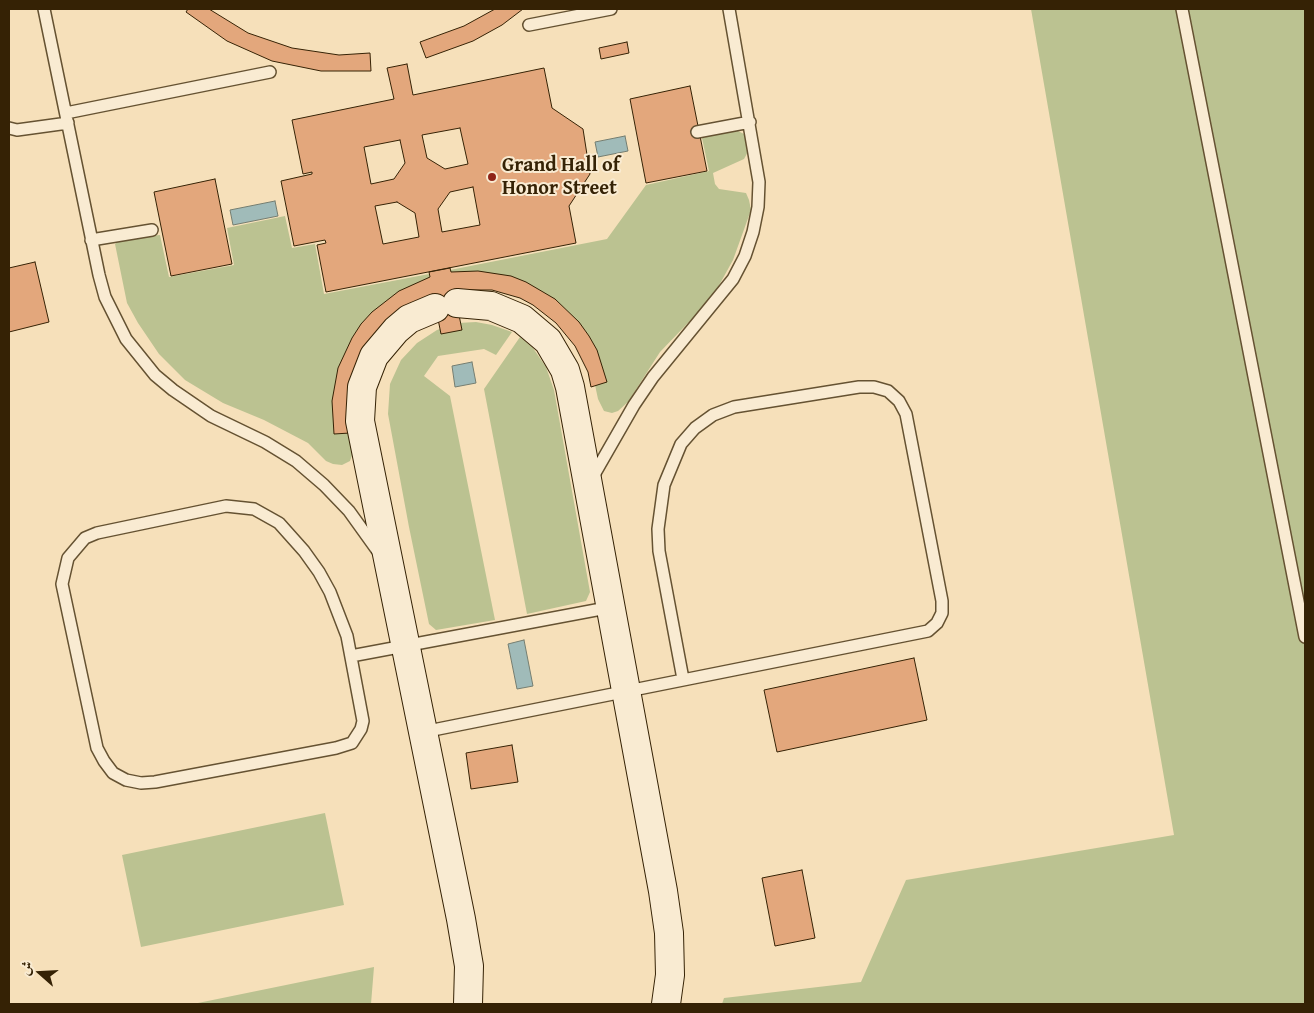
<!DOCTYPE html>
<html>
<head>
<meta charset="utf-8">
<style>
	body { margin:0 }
	#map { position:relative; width:1314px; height:1013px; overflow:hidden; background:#f6e0ba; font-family:"Gentium Book Plus",Amiri,serif }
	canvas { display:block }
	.frame { position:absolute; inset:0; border:10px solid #352205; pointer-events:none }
	.north { position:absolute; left:15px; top:948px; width:50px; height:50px; -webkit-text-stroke:4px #f9ebd2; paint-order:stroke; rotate:289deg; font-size:14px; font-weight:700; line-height:20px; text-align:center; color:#352205 }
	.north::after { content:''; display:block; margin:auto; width:18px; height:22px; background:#352205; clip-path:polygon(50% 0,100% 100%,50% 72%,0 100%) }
</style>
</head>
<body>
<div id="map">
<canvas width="1314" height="1013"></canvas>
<div class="frame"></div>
<div class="north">ش</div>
</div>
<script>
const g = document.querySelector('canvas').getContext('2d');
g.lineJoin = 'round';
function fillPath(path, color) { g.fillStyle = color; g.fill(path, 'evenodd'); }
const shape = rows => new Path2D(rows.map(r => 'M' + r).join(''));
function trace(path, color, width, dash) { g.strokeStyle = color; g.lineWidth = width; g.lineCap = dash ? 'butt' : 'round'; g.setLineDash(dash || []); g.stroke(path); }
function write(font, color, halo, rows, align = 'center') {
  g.font = font + ' "Gentium Book Plus",serif'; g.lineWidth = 4; g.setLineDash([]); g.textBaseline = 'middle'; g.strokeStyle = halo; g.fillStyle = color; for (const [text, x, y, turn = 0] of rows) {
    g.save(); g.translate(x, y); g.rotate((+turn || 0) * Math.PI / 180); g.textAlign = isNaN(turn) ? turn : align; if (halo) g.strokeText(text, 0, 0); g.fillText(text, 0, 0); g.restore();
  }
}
const green = shape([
	[1031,9,1305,9,1305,1004,722,1004,724,998,861,982,906,880,1174,835],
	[736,130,744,134,749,141,749,150,744,159,713,173,715,184,719,189,746,193,749,200,751,210,733,260,712,298,660,352,628,402,618,411,612,413,604,411,598,399,588,352,543,301,453,280,450,270,607,239,646,185,709,171,702,138],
	[285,216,292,248,315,244,324,294,429,274,431,284,407,296,353,442,353,452,350,461,342,465,333,464,326,461,308,443,264,420,223,403,185,380,159,354,138,323,127,303,115,244,121,239,160,235,169,277,234,265,227,228],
	[476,322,492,325,512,332,496,355,484,349,438,356,424,376,450,396,495,620,436,630,429,624,409,527,388,414,390,384,401,360,417,343,437,330,458,323],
	[520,337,533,348,546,367,554,390,590,592,586,601,527,614,484,389],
	[325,813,344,905,141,947,122,855],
	[374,967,371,1004,193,1004]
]);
const water = shape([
	[625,136,628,151,598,157,595,142,625,136],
	[275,201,278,216,233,225,230,210,275,201],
	[472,362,476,383,455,387,452,366,472,362],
	[524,640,533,686,517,689,508,644,524,640]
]);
const building = shape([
	[188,9,209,9,248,33,292,48,339,55,370,53,371,71,321,71,272,61,227,41,186,12,188,9],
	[495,9,523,9,502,25,473,41,426,58,420,42,464,26,495,9],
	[627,42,629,53,601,59,599,48,627,42],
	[407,64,413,95,544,68,552,108,583,129,590,174,569,206,576,243,326,292,317,245,326,243,325,240,294,246,281,181,312,174,312,172,303,174,292,120,394,99,387,68,407,64],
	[460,128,468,164,445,169,427,158,422,135,460,128],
	[400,140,405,163,394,179,371,184,364,147,400,140],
	[473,187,480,225,442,232,438,209,450,192,473,187],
	[397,202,415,213,419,237,383,244,375,206,397,202],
	[690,86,707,171,646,183,630,99,690,86],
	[215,179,232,264,171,276,154,192,215,179],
	[35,262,49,322,9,332,9,268,35,262],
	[450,268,451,272,478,271,511,276,526,282,555,299,579,322,589,336,597,350,607,382,591,387,588,372,575,346,556,323,533,305,520,298,492,290,454,290,462,330,441,334,433,294,407,307,350,433,334,434,332,401,338,368,352,338,361,324,372,312,399,291,430,277,429,272,450,268],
	[914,658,927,720,777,752,764,690,914,658],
	[512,745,518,782,471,789,466,753,512,745],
	[802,870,815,938,775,946,762,878,802,870]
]);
const lane = shape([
	[44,9,99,275,105,297,126,339,155,375,173,390,211,416,265,442,296,461,324,485,349,511,377,550],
	[1182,9,1305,637],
	[529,25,611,9],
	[66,113,270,72],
	[9,128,17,130,68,123],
	[697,132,750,122],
	[91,240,152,230],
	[591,480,634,405,653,377,733,279,745,256,753,232,758,207,759,182,729,9],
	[226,506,254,509,279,523,304,551,319,572,330,592,347,636,363,721,361,729,352,743,336,748,155,782,141,783,126,780,113,773,104,761,97,748,62,584,68,558,85,538,97,533,226,506],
	[351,656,612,607],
	[423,732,928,631,937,623,942,613,942,601,906,414,899,401,888,391,874,387,859,387,734,407,713,415,695,428,681,444,664,485,658,529,659,551,683,679]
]);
const secondary = shape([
	[457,303,491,306,522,319,548,341,565,370,570,387,663,891,669,933,670,975,666,1004],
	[435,308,409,319,396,330,374,356,362,387,360,421,461,919,469,966,468,1004]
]);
const markers = [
	[492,177,5,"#8f2418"]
];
const poiNames = [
	["Grand Hall of",502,166],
	["Honor Street",502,189]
];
fillPath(green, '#bbc291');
fillPath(water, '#a0bbb9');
trace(water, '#757e71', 1);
fillPath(building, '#e3a77c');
trace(building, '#352205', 1);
trace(lane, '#655232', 14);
trace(secondary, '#352205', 30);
trace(lane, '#f9ebd2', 11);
trace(secondary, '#f9ebd2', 28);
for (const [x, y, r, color] of markers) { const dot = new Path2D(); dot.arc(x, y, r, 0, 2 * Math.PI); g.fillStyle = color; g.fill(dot); trace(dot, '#f9ebd2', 2); }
write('bold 20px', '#352205', '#f9ebd2', poiNames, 'left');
</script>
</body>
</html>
